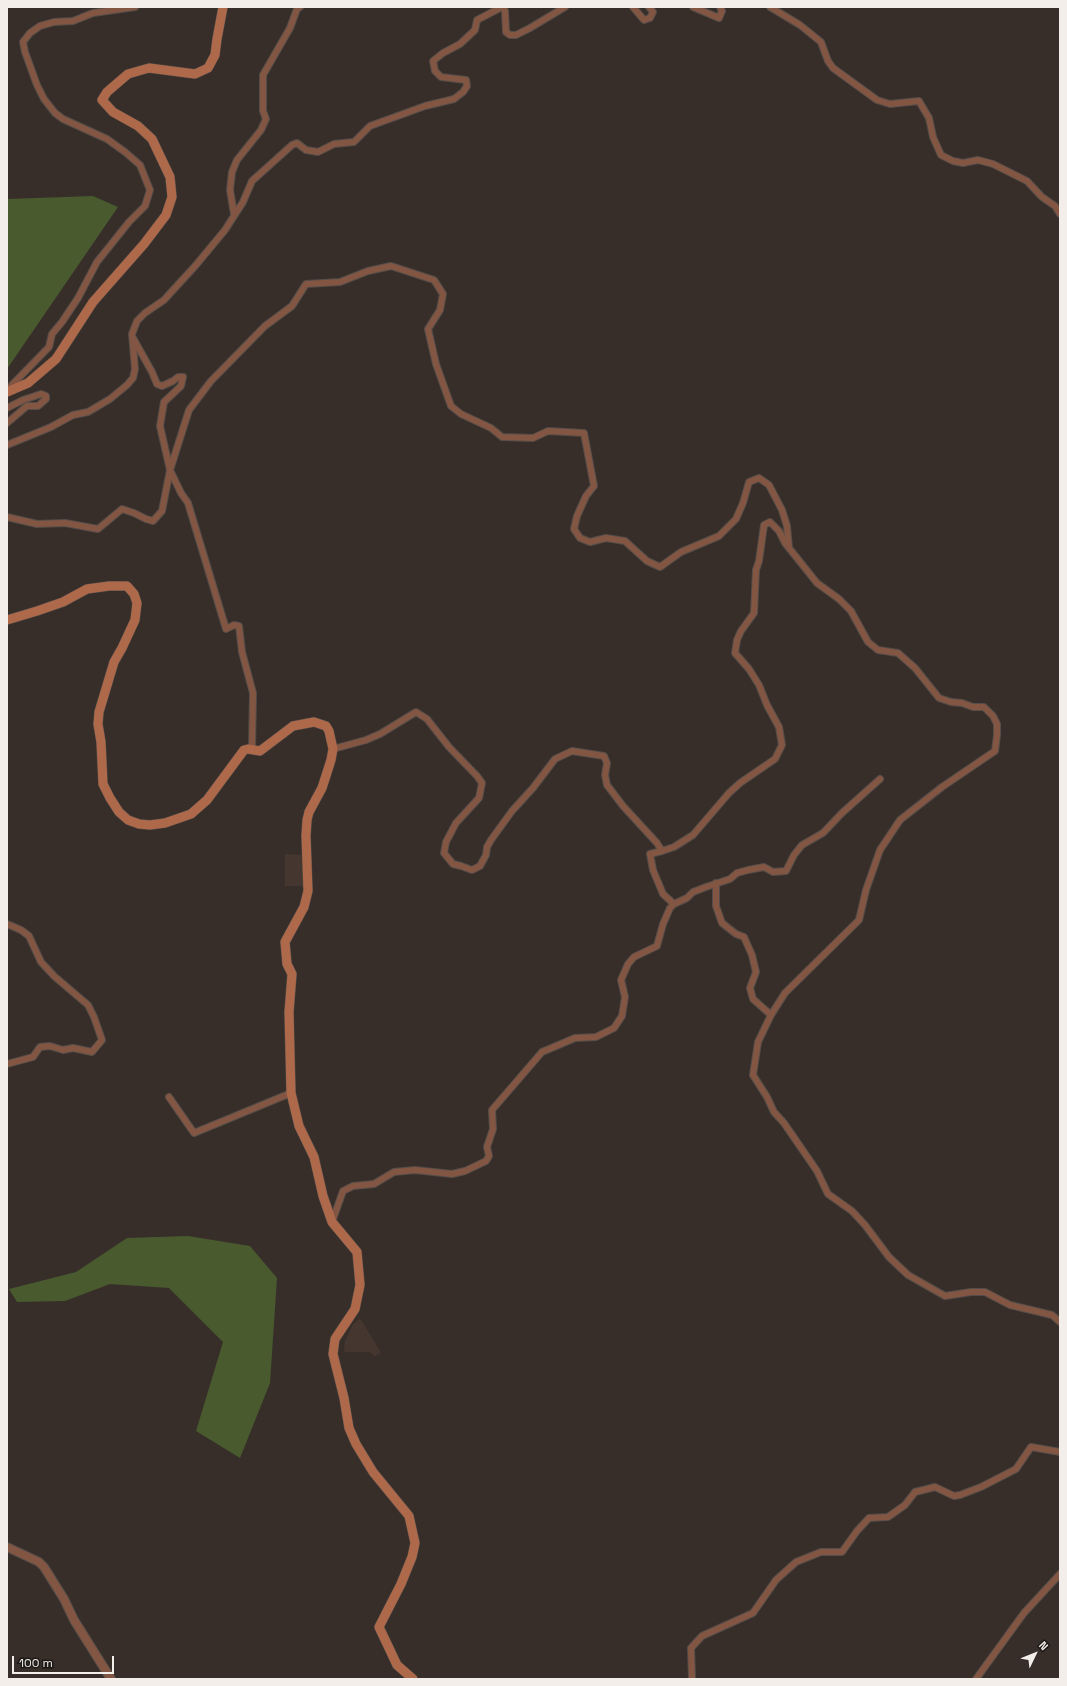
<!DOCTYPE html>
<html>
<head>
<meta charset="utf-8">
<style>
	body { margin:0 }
	#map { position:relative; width:1067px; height:1686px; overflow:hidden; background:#372e2a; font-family:"Space Grotesk",sans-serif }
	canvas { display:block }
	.frame { position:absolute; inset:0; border:8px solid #f4eeeb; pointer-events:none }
	.north { position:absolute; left:1015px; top:1634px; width:40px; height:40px; -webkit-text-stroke:3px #1b1816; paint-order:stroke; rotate:47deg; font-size:11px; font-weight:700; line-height:16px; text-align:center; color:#f4eeeb }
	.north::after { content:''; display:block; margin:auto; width:14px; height:18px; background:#f4eeeb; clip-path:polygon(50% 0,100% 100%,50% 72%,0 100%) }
	.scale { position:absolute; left:12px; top:1656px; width:102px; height:18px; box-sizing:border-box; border:2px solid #f4eeeb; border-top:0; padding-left:5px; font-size:12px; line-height:14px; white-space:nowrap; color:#f4eeeb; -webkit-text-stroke:3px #1b1816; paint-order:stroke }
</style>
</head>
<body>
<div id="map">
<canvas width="1067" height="1686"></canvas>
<div class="frame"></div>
<div class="north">N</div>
<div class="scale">100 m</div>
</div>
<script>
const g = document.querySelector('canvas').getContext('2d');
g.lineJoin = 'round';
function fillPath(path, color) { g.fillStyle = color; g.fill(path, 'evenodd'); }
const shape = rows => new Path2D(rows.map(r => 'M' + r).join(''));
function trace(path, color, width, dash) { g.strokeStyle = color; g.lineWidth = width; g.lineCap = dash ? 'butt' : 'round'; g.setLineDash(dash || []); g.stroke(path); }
const built = shape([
	[285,854,302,855,304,886,285,886],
	[360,1318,374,1341,381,1353,375,1356,369,1352,344,1352,345,1341,352,1326]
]);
const green = shape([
	[93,196,118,207,7,369,7,199],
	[188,1236,250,1246,277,1278,270,1383,240,1458,196,1431,223,1342,169,1288,110,1284,65,1301,17,1302,9,1289,76,1272,127,1238]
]);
const minor = shape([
	[503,7,505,11,506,32,510,35,516,35,530,28,565,7],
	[633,7,644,20,650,18,653,12,649,7],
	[693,7,719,18,722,11,720,7],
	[770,7,800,25,821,42,828,61,833,68,877,100,890,104,919,101,929,118,933,137,941,155,953,161,963,163,978,160,993,164,1027,181,1042,197,1055,206,1060,214],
	[234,214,230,190,232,172,237,160,261,130,266,119,263,111,263,75,290,28,297,9,300,7],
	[133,338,152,372,157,384,162,386,173,381,178,377,183,377,181,386,164,402,160,426,170,470,181,493,188,503,226,629,234,625,239,626,242,652,253,693,252,750],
	[7,390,49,347,52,334,62,322,78,298,97,262,129,222,145,206,150,190,140,165,125,152,107,139,63,119,55,113,44,99,37,85,25,52,23,42,30,33,40,26,54,22,73,21,93,13,135,7],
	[7,408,23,400,41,394,46,396,46,399,38,406,27,406,7,423],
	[7,445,51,427,73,415,88,412,110,399,127,385,133,378,135,369,132,334,137,321,145,313,164,300,196,265,225,230,243,202,252,181,292,145,297,143,306,150,318,152,334,144,354,142,370,126,425,106,454,99,463,92,467,86,466,80,441,77,435,71,433,61,443,53,460,44,475,30,477,20,502,7],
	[7,517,37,524,65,523,98,529,122,509,134,513,146,519,153,521,162,511,170,470,189,410,211,381,265,326,292,306,306,284,340,282,368,271,391,266,434,280,443,294,440,310,428,329,436,364,451,406,461,414,491,428,502,437,533,438,548,431,584,433,594,486,586,496,577,516,574,529,580,538,590,542,606,538,625,541,647,561,660,567,681,552,719,536,736,519,743,503,749,482,759,478,769,485,782,510,787,526,789,548],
	[333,749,366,740,380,734,416,712,427,719,449,747,477,776,482,783,479,798,456,823,446,842,444,853,453,864,461,866,472,870,480,866,486,855,487,847,491,840,512,811,533,788,555,759,572,751,604,756,607,763,605,775,607,785,623,806,657,843,662,851,674,847,693,835,729,793,740,783,775,759,782,745,779,727,767,705,759,685,749,669,735,653,737,640,741,631,754,613,756,570,759,561,764,525,770,522,779,531,785,543,817,583,839,599,851,611,868,642,878,650,898,653,915,668,939,698,951,702,962,703,973,707,984,707,993,716,997,724,997,735,995,751,942,787,900,820,880,850,866,890,859,920,785,993,771,1015,758,1042,753,1075,767,1097,774,1112,784,1123,817,1171,828,1194,852,1211,865,1225,889,1257,908,1275,945,1296,971,1292,985,1292,1010,1305,1052,1315,1060,1322],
	[716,883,716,906,722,923,736,934,744,937,752,955,756,972,750,988,753,999,771,1015],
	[674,904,687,898,693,892,706,887,730,879,737,873,748,870,764,867,773,872,786,871,794,855,802,845,823,833,842,813,880,779],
	[7,924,21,930,29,936,41,962,54,976,88,1005,94,1017,102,1040,92,1052,73,1048,63,1050,50,1046,40,1047,33,1057,7,1064],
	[169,1097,194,1133,291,1093],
	[332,1222,343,1191,353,1186,374,1184,394,1172,415,1170,452,1174,465,1171,486,1161,489,1156,487,1147,493,1129,492,1110,542,1052,575,1038,596,1037,614,1028,622,1016,625,997,621,980,628,964,634,957,657,946,663,924,670,908,674,904,663,894,653,870,650,854,662,851],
	[692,1679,691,1648,702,1636,753,1613,776,1580,796,1562,821,1552,842,1552,857,1531,869,1518,888,1517,905,1505,915,1492,935,1487,954,1496,960,1495,981,1487,1016,1469,1031,1447,1060,1452],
	[976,1679,1024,1613,1060,1574]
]);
const tertiary = shape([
	[7,1547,39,1562,44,1567,64,1599,74,1620,111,1679]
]);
const secondary = shape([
	[7,392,28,383,56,359,93,302,144,244,166,215,172,197,170,177,152,139,138,126,113,112,102,100,107,92,128,74,149,68,195,74,208,68,215,55,217,39,223,7],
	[7,620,37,611,63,602,87,589,109,586,127,586,134,594,137,603,135,620,122,648,114,662,99,712,98,724,101,742,103,784,110,798,119,812,128,820,139,824,150,825,165,823,191,814,207,800,244,750,248,749,260,751,293,726,314,722,326,726,329,731,333,749,331,760,322,788,309,812,307,820,306,836,308,891,304,907,285,942,287,964,292,974,289,1012,291,1093,299,1126,314,1157,323,1196,332,1222,357,1252,360,1285,355,1309,335,1339,333,1354,344,1398,349,1428,356,1444,373,1472,409,1516,415,1543,412,1557,401,1584,379,1627,397,1665,413,1679]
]);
fillPath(built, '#45362f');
fillPath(green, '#485a2e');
trace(minor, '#554d49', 8);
trace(tertiary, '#554d49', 10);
trace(secondary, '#554d49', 10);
trace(minor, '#825642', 6);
trace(tertiary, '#825642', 8);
trace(secondary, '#ae694a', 9);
</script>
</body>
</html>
